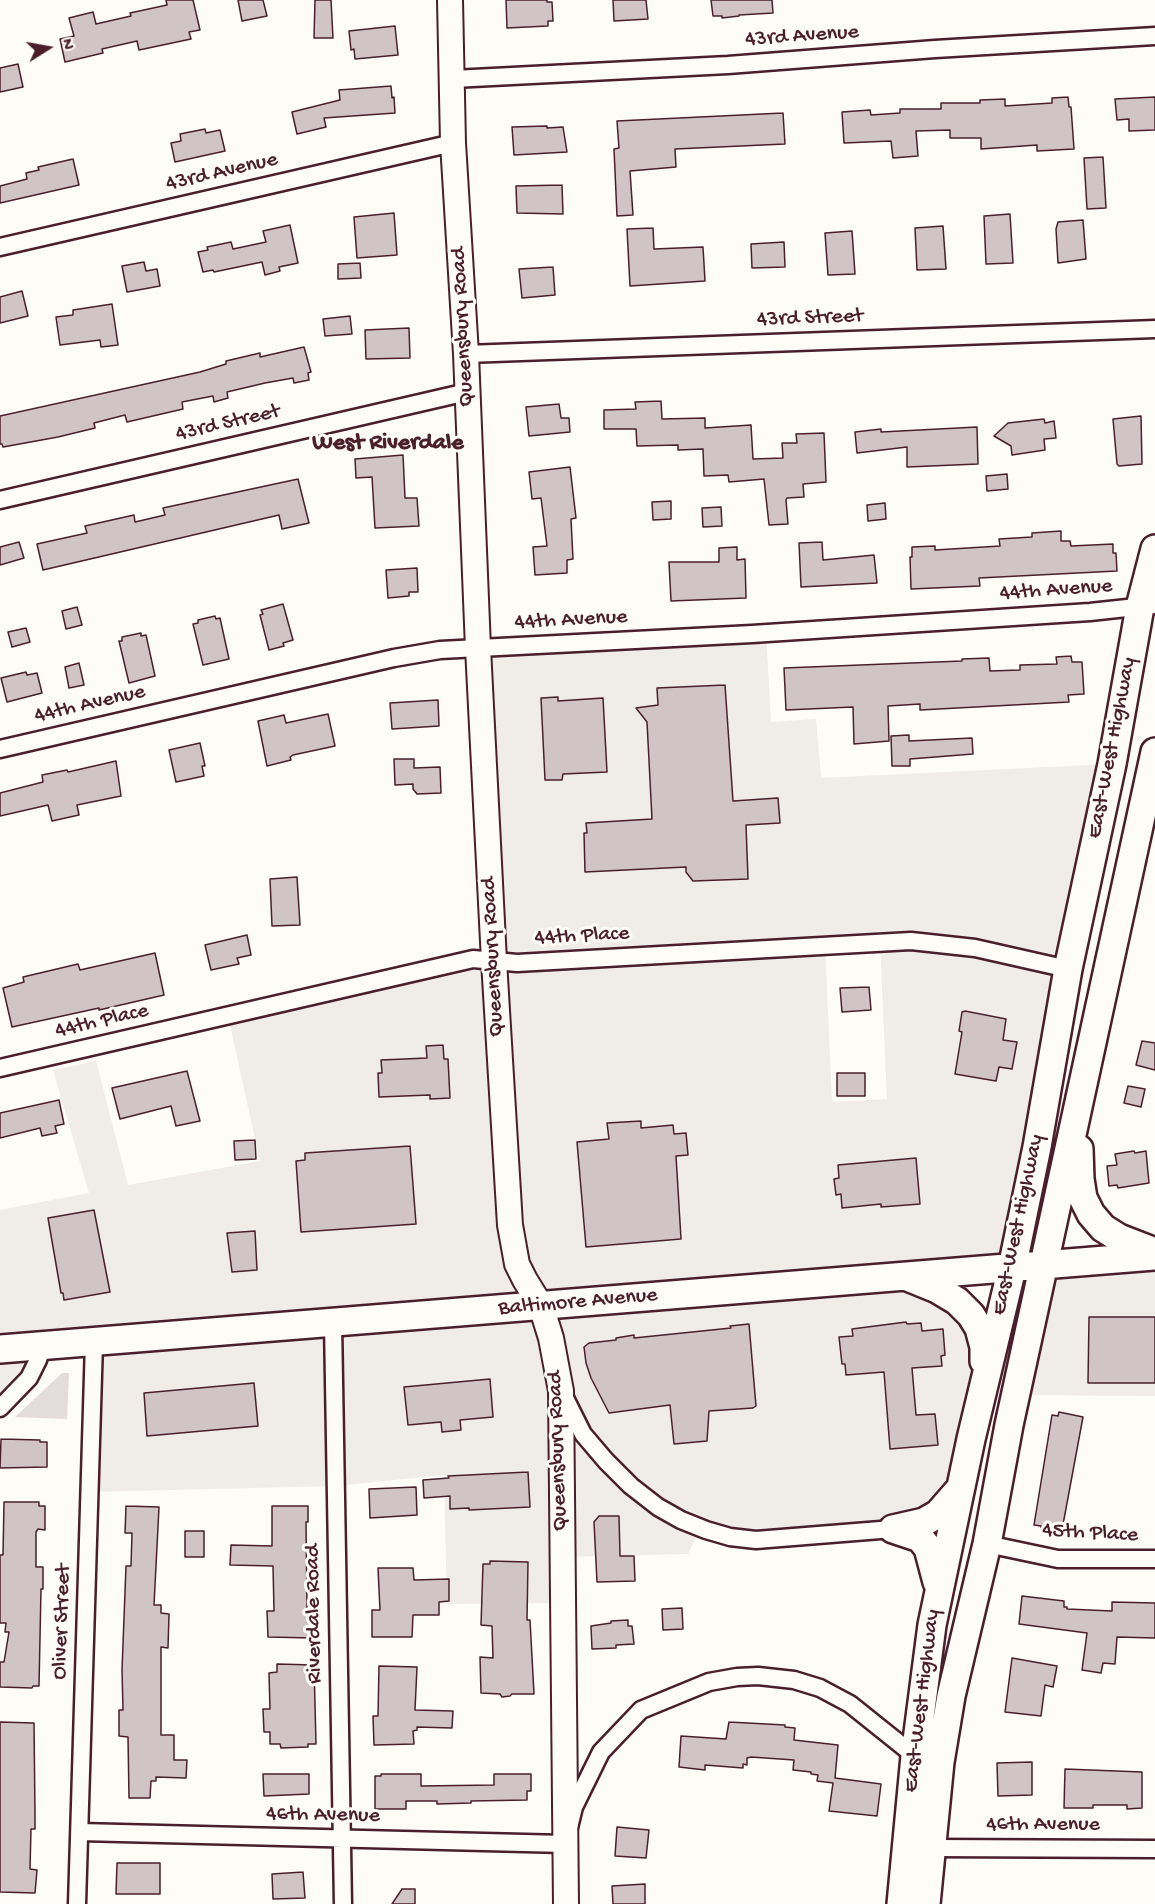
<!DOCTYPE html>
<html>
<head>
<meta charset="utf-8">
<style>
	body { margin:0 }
	#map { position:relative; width:1155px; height:1904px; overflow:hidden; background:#fdfcf7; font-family:"Gochi Hand",sans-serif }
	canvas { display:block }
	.north { position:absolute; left:18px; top:18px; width:60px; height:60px; -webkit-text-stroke:4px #fdfcf7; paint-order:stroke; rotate:79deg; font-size:16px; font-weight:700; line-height:24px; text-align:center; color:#4a1f2b }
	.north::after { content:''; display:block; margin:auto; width:21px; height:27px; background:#4a1f2b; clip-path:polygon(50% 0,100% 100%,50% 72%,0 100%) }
</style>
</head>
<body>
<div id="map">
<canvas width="1155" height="1904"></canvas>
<div class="north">N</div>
</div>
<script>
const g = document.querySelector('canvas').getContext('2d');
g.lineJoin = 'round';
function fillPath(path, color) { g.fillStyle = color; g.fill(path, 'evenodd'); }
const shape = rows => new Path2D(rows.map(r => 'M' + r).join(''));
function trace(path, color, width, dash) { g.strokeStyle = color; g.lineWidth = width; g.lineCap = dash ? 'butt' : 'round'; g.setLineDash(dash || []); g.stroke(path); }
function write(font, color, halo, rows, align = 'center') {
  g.font = font + ' "Gochi Hand",sans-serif'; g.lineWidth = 6; g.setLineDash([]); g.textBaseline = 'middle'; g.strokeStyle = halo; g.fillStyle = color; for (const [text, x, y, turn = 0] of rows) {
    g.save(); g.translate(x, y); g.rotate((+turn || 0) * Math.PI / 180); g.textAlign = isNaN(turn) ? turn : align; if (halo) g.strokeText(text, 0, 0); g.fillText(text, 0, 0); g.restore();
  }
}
const built = shape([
	[766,633,771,722,816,719,821,778,1112,764,1012,1268,908,1277,957,1301,985,1377,938,1514,757,1541,700,1528,688,1554,562,1557,563,1603,447,1604,444,1475,335,1486,90,1492,94,1343,42,1346,0,1408,0,1210,89,1193,53,1070,96,1061,128,1185,260,1161,228,1016,493,961,478,648],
	[880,942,887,1099,832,1102,825,946],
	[1155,1256,1155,1396,1016,1395,1043,1265]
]);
const green = shape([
	[62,1373,69,1373,67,1419,15,1417]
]);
const building = shape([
	[166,0,193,0,200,30,189,32,191,39,139,50,137,41,102,49,103,53,65,62,60,39,74,36,69,18,93,12,96,24,131,16,130,13,167,5,166,0],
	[238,0,263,0,267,16,242,21,238,0],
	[315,0,331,0,333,38,314,38,315,0],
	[506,0,547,0,547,2,552,2,553,21,548,21,548,26,507,28,506,0],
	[613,0,646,0,648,19,614,21,613,0],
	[711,0,772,0,773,13,739,15,739,16,722,18,722,16,713,16,711,0],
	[395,26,398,55,355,59,354,49,351,50,349,31,395,26],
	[18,64,23,87,0,92,0,68,18,64],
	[391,86,392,98,394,97,395,113,324,118,326,127,297,134,292,112,340,100,339,90,391,86],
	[1068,97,1069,107,1071,107,1074,149,1037,151,1037,145,981,149,981,138,950,138,950,130,916,131,918,156,893,158,891,141,844,143,842,112,870,110,871,115,900,113,900,109,941,109,941,103,980,103,980,100,1005,99,1005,106,1052,103,1052,98,1068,97],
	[1155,97,1155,130,1129,131,1129,119,1117,120,1115,99,1155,97],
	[783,113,785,144,675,149,676,167,630,171,633,215,617,216,614,149,619,148,617,121,783,113],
	[547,126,547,128,563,127,567,152,514,155,512,127,547,126],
	[205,129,206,133,220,130,225,151,175,162,171,143,181,141,180,134,205,129],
	[1103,157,1106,208,1087,209,1084,158,1103,157],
	[73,159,79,185,0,203,0,186,27,179,26,173,39,170,38,167,73,159],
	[562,185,563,214,517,213,516,186,562,185],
	[394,213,397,255,357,258,354,217,394,213],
	[1010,214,1013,263,986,264,984,216,1010,214],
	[1083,220,1086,259,1058,263,1056,229,1058,222,1083,220],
	[290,225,298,263,279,267,280,271,265,275,262,262,214,272,213,270,203,272,198,252,208,250,207,247,231,242,233,249,266,242,263,231,290,225],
	[943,226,946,269,917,270,915,228,943,226],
	[653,228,654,249,703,247,705,281,630,286,627,229,653,228],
	[852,231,855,274,828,275,825,233,852,231],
	[784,242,785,267,752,268,751,244,784,242],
	[144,262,146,271,157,269,160,286,127,292,122,266,144,262],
	[360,263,361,278,338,279,338,264,360,263],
	[553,267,555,295,522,298,519,269,553,267],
	[22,291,28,316,0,323,0,297,22,291],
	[112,304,118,345,101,347,100,340,60,345,56,317,73,315,73,310,112,304],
	[350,316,352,334,325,336,323,319,350,316],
	[409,328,410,358,366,359,365,330,409,328],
	[304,347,311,372,308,373,309,380,294,383,293,378,265,383,227,392,228,398,214,402,213,396,182,402,183,409,127,422,125,415,94,423,95,428,58,437,3,447,2,444,0,444,0,416,200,372,226,364,226,361,260,353,260,357,304,347],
	[661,401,662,419,705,418,705,428,751,425,753,459,783,458,782,443,797,443,796,434,824,433,826,482,803,484,804,497,787,498,786,500,788,524,769,525,764,479,729,482,728,475,704,476,703,449,678,450,678,445,637,446,636,429,604,429,604,410,636,409,635,402,661,401],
	[559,404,561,418,569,418,570,432,529,436,526,407,559,404],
	[1141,416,1142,464,1119,466,1117,464,1113,419,1141,416],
	[1044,419,1045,423,1054,421,1056,438,1044,439,1045,450,1012,455,1011,446,994,436,1008,423,1044,419],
	[977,427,978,464,907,467,907,447,857,453,855,432,881,429,881,432,977,427],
	[403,455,405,498,417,498,419,526,375,528,372,477,356,478,355,459,403,455],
	[570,467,576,518,571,519,573,559,567,560,567,573,535,575,533,547,547,546,541,498,532,499,529,472,570,467],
	[1007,474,1008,489,987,491,986,476,1007,474],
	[298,479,309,523,282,529,279,515,43,570,37,544,87,533,85,526,134,515,135,522,165,515,163,508,298,479],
	[671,501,671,519,653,520,652,502,671,501],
	[885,503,886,519,868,521,867,505,885,503],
	[721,507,722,526,703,527,702,508,721,507],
	[1061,531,1061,541,1070,541,1071,546,1113,544,1113,553,1116,553,1117,571,979,578,980,586,911,589,910,557,912,557,912,547,935,546,935,550,1000,546,999,539,1032,537,1032,533,1061,531],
	[19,542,24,558,0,565,0,547,19,542],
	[822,542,823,560,874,555,877,583,801,587,799,543,822,542],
	[737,547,737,560,745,559,746,598,671,601,669,562,719,562,719,548,737,547],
	[417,568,418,592,409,592,409,596,388,598,386,570,417,568],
	[283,604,293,640,283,643,284,646,269,650,260,615,263,614,261,610,283,604],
	[77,607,82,625,66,629,62,611,77,607],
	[215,616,216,619,220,618,229,659,203,665,193,624,198,623,198,620,215,616],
	[26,628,30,642,12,647,8,632,26,628],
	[141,633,141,636,146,635,155,676,129,683,119,641,122,641,122,637,141,633],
	[1071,656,1072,662,1082,662,1084,694,1068,695,1069,702,920,710,920,704,888,706,889,741,854,744,853,707,786,710,784,668,962,661,962,659,989,658,990,671,1020,670,1020,665,1057,664,1056,657,1071,656],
	[79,663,84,685,69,688,65,667,79,663],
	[26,672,27,675,37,673,42,693,7,702,1,678,26,672],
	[725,685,733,801,778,798,780,823,746,825,748,879,693,881,686,872,686,867,585,872,584,833,587,833,586,823,652,819,647,722,636,708,658,705,657,688,725,685],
	[558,697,558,701,603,698,607,772,563,774,562,780,545,780,541,698,558,697],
	[438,700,439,726,392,729,390,703,438,700],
	[328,714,335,746,293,755,290,757,291,760,267,766,258,721,284,715,286,723,328,714],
	[909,735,909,741,972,738,973,754,910,759,910,766,892,766,891,736,909,735],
	[200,743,205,766,202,766,204,776,176,782,169,750,200,743],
	[394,759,414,759,414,768,440,767,441,793,417,794,413,789,413,784,395,785,394,759],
	[116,761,121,796,77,805,79,815,52,821,48,805,0,816,0,793,43,782,42,775,67,770,68,772,116,761],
	[297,877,300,925,272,926,270,879,297,877],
	[247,935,251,955,237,958,239,964,211,970,205,945,247,935],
	[155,953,164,995,99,1010,99,1008,12,1027,3,988,24,982,23,977,78,964,80,970,155,953],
	[869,987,871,1010,842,1012,840,988,869,987],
	[965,1011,1006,1019,1003,1040,1017,1042,1012,1069,999,1067,996,1081,955,1074,962,1032,959,1031,962,1012,965,1011],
	[1142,1041,1155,1043,1155,1070,1136,1065,1142,1041],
	[443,1045,444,1059,448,1059,450,1098,430,1099,430,1095,379,1097,378,1073,382,1073,381,1060,427,1058,426,1046,443,1045],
	[187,1071,200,1121,176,1126,171,1106,120,1119,112,1088,187,1071],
	[837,1073,865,1073,865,1096,837,1096,837,1073],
	[1128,1086,1145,1089,1141,1107,1124,1103,1128,1086],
	[59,1100,64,1124,55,1126,57,1133,42,1136,40,1128,0,1138,0,1113,59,1100],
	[641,1121,641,1128,673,1125,674,1134,686,1133,688,1155,676,1156,681,1239,586,1247,577,1142,609,1139,607,1123,641,1121],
	[255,1140,256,1159,235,1160,234,1141,255,1140],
	[410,1146,416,1224,301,1232,296,1161,305,1160,305,1153,410,1146],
	[1134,1151,1135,1153,1146,1151,1149,1183,1118,1188,1117,1185,1109,1186,1107,1166,1117,1165,1115,1154,1134,1151],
	[916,1158,920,1204,881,1207,881,1204,842,1208,841,1194,836,1195,834,1179,839,1178,838,1165,916,1158],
	[94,1210,110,1292,64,1300,63,1293,61,1293,48,1218,94,1210],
	[255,1231,257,1270,232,1272,227,1233,255,1231],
	[1089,1317,1155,1317,1155,1383,1088,1383,1089,1317],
	[906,1322,907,1324,921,1323,922,1331,943,1329,945,1355,941,1356,942,1366,912,1368,916,1415,935,1414,938,1445,890,1449,884,1372,846,1375,845,1364,842,1364,839,1337,853,1336,852,1329,906,1322],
	[749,1324,756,1406,753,1408,709,1411,707,1441,674,1444,670,1405,609,1413,591,1378,586,1363,584,1347,589,1343,616,1340,616,1338,634,1335,634,1338,731,1328,730,1326,749,1324],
	[490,1379,493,1417,460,1420,461,1430,442,1432,441,1422,408,1425,404,1387,490,1379],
	[254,1383,258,1426,147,1436,144,1393,254,1383],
	[1059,1412,1083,1417,1062,1530,1041,1528,1041,1526,1034,1525,1052,1415,1058,1416,1059,1412],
	[1,1439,40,1440,40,1442,47,1442,47,1467,0,1468,1,1439],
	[528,1472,530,1507,469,1510,469,1508,450,1509,450,1496,424,1498,423,1480,449,1478,448,1476,528,1472],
	[416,1487,417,1515,370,1518,369,1489,416,1487],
	[4,1502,39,1502,39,1506,45,1506,45,1530,38,1529,36,1532,36,1567,43,1567,43,1589,41,1589,39,1686,33,1686,32,1688,0,1687,0,1662,4,1662,9,1632,5,1632,6,1623,0,1623,0,1555,3,1555,4,1502],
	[126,1506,159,1507,154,1605,161,1605,161,1613,169,1614,168,1648,161,1647,161,1735,174,1735,174,1760,187,1760,186,1778,156,1777,156,1781,151,1781,150,1798,129,1798,128,1737,119,1736,119,1710,123,1710,122,1670,126,1566,131,1566,132,1533,125,1533,126,1506],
	[272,1506,308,1506,308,1522,306,1522,307,1609,313,1609,313,1638,268,1637,267,1611,274,1611,273,1566,230,1565,231,1545,272,1546,272,1506],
	[599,1516,619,1516,620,1556,634,1556,635,1581,597,1582,594,1522,599,1516],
	[185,1531,204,1531,204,1557,185,1557,185,1531],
	[490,1561,528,1562,527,1620,530,1620,534,1694,512,1694,510,1696,502,1697,500,1694,481,1693,480,1657,493,1658,492,1626,481,1625,483,1564,490,1564,490,1561],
	[378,1568,413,1568,414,1580,449,1579,449,1601,439,1602,439,1615,413,1615,412,1637,372,1637,372,1610,380,1610,378,1568],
	[1022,1596,1064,1601,1064,1607,1067,1607,1067,1609,1112,1611,1112,1602,1155,1603,1155,1638,1117,1637,1115,1664,1103,1663,1101,1673,1082,1670,1087,1633,1019,1624,1022,1596],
	[682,1608,683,1629,663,1630,662,1609,682,1608],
	[628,1620,628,1626,632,1626,634,1644,616,1645,616,1648,592,1649,591,1626,611,1623,611,1621,628,1620],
	[1012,1658,1057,1666,1053,1687,1045,1685,1041,1716,1005,1712,1012,1658],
	[277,1664,314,1665,316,1744,308,1744,308,1747,281,1748,280,1744,270,1744,270,1732,264,1732,263,1709,270,1709,269,1673,277,1672,277,1664],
	[379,1666,417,1667,415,1710,453,1711,452,1728,417,1727,417,1730,413,1731,414,1744,374,1745,373,1716,378,1716,379,1666],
	[0,1722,34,1723,35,1814,35,1829,31,1829,30,1869,37,1870,35,1893,0,1892,0,1722],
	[729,1722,785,1725,785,1727,795,1728,794,1740,838,1745,835,1778,881,1784,877,1816,829,1811,833,1783,817,1781,818,1775,811,1774,811,1772,793,1770,794,1760,751,1757,747,1758,747,1765,743,1764,743,1768,705,1765,705,1770,679,1767,681,1736,726,1739,729,1722],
	[1032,1762,1032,1795,998,1796,997,1763,1032,1762],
	[1065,1769,1142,1772,1142,1808,1127,1809,1127,1805,1093,1805,1093,1808,1064,1808,1065,1769],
	[263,1774,309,1774,309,1794,264,1796,263,1774],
	[381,1774,421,1774,421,1786,494,1785,494,1774,531,1774,531,1791,527,1791,527,1800,471,1801,471,1803,437,1804,437,1801,406,1801,406,1809,375,1809,375,1776,381,1776,381,1774],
	[617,1827,649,1830,646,1858,615,1856,617,1827],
	[117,1863,160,1863,160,1894,116,1894,117,1863],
	[303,1872,305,1898,273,1899,272,1874,303,1872],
	[645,1884,645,1904,613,1904,612,1886,645,1884],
	[402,1889,415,1889,415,1904,392,1904,402,1889]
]);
const street = shape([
	[453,79,728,65,935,49,1155,36],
	[0,247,453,143],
	[466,354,1155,329],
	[0,500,467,392],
	[0,749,394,658,440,650,752,634,1090,612,1155,605],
	[0,1068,473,959,517,963,911,941,975,948,1068,969],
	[333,1323,343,1904],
	[563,1394,583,1434,606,1461,631,1486,658,1507,681,1520,706,1530,730,1537,756,1540,893,1529],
	[0,1408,29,1378,38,1360,42,1346],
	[987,1544,1058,1559,1155,1559],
	[80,1832,565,1844,574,1807,601,1752,641,1710,709,1682,737,1677,758,1676,794,1680,820,1688,850,1704,915,1756],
	[931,1848,1155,1849],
	[77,1904,94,1342]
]);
const secondary = shape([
	[450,0,453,143,466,354,478,648,494,961,510,1225,517,1264,525,1280,541,1306,551,1338,561,1391,566,1904]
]);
const primary = shape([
	[1079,1149,1080,1179,1083,1198,1091,1214,1103,1228,1119,1238,1155,1252],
	[910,1278,937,1289,957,1301,971,1315,979,1328,984,1347,984,1361],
	[0,1349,1155,1256],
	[893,1529,920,1538,928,1548,937,1582],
	[893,1529,924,1522,938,1514,959,1490],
	[901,1904,915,1756,932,1625,971,1439,1012,1268,1037,1147,1068,969,1112,764,1140,607,1155,549],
	[926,1904,940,1762,951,1696,987,1544,1009,1425,1155,752]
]);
const streetNames = [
	["43rd Avenue",802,37,-4],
	["43rd Avenue",222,173,-13],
	["43rd Street",810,319,-2],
	["Queensbury Road",464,327,-93],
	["43rd Street",228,424,-13],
	["44th Avenue",1056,591,-4],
	["44th Avenue",571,621,-3],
	["44th Avenue",90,705,-13],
	["East-West Highway",1113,748,-79],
	["44th Place",582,937,-3],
	["Queensbury Road",494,957,-93],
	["44th Place",102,1022,-13],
	["East-West Highway",1019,1225,-78],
	["Baltimore Avenue",578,1303,-5],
	["Queensbury Road",559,1451,-92],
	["45th Place",1090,1534,3],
	["Riverdale Road",315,1614,-91],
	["Oliver Street",63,1622,-88],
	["East-West Highway",923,1701,-83],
	["46th Avenue",323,1816,1],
	["46th Avenue",1043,1826]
];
const neighbourhoodNames = [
	["West Riverdale",388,444]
];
fillPath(built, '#f0ece8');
fillPath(green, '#e3dcda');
fillPath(building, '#d0c5c4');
trace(building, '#4a1f2b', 1.5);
trace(street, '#4a1f2b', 21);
trace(secondary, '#4a1f2b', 28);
trace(primary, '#4a1f2b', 32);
trace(street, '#fdfcf7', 16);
trace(secondary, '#fdfcf7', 24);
trace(primary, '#fdfcf7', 27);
write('22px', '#4a1f2b', '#fdfcf7', streetNames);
write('bold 24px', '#4a1f2b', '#fdfcf7', neighbourhoodNames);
</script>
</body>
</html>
